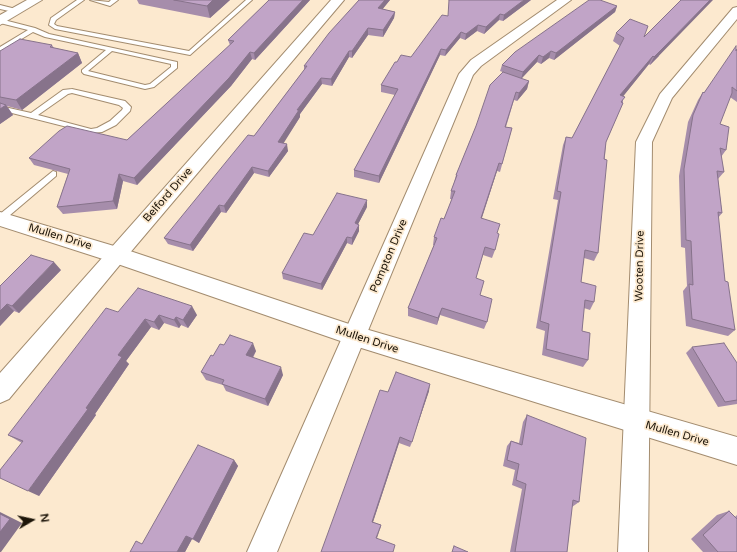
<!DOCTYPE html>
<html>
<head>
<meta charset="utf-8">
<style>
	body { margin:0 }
	#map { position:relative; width:737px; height:552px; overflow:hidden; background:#fce9cf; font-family:"Varela Round",sans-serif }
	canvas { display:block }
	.north { position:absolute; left:12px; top:500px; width:40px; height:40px; -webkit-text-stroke:3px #fce9cf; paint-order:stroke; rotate:81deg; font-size:11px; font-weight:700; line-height:16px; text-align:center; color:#1d1509 }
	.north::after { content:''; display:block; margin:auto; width:14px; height:18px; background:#1d1509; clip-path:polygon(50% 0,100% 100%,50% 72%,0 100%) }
</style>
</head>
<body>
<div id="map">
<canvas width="737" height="552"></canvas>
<div class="north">N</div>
</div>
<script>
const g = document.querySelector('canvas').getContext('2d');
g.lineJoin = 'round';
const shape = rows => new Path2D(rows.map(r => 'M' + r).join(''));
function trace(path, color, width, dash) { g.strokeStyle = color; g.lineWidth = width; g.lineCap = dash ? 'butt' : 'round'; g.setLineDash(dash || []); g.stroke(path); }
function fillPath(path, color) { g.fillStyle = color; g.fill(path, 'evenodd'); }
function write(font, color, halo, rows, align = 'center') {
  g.font = font + ' "Varela Round",sans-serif'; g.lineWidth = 3.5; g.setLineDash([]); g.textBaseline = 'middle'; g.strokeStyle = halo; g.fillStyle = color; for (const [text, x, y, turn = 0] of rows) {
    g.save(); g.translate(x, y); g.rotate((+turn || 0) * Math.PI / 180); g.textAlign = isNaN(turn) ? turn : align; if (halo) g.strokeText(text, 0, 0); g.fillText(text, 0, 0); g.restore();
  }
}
const service = shape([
	[77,0,84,0,56,20,54,24,57,26,189,51,246,0,252,0,190,55,55,29,49,25,51,18,77,0],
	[90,0,109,2,111,0,118,0,110,6,90,0],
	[0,5,20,10,21,11,18,13,0,9,0,5],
	[0,19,35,28,49,34,177,62,177,68,154,87,145,89,84,74,82,72,82,70,106,50,45,37,33,32,0,52,0,47,28,30,0,23,0,19],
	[112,51,171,64,171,67,150,84,145,85,88,71,112,51],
	[72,89,125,101,131,107,130,111,116,125,102,132,91,133,0,110,0,106,31,113,63,90,72,89],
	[72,93,119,105,123,108,122,110,110,121,97,128,91,129,38,115,68,94,72,93],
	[53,171,56,172,56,176,3,221,0,222,0,214,53,171]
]);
const minor = shape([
	[331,0,344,0,123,261,9,399,0,403,0,373,331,0],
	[557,0,571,0,481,66,473,75,277,552,247,552,459,74,471,60,557,0],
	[737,7,737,19,672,98,652,142,648,552,618,552,636,142,660,94,733,8,737,7]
]);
const tertiary = shape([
	[0,212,124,249,355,326,737,437,737,465,355,346,109,261,0,226,0,212]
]);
const secondary = shape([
	[27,0,42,0,0,25,0,15,27,0]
]);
const wall = shape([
	[137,0,230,0,210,18,139,4],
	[269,0,310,0,255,60,252,59,231,86,137,185,123,181,117,209,63,214,57,207,68,174,34,165,29,158,127,140,230,45,228,40],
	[359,0,390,0,382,9,395,12,394,18,383,37,368,35,352,58,349,57,332,86,322,84,300,114,300,117,283,143,288,151,269,177,254,173,226,213,221,212,193,251,168,244,164,238,254,136,304,70,304,66],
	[531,0,503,21,499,20,484,34,477,31,465,40,460,38,445,56,440,55,379,183,354,177,354,170,395,95,381,92,381,85,397,62,411,57,447,16],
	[617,6,615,12,554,60,549,58,541,64,537,62,521,79,500,71,502,65],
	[616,33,644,37,659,56,650,65,649,64,623,96,623,103,606,142,598,253,594,261,584,258,581,282,594,302,590,310,584,308,582,331,588,360,583,367,542,355,545,331,536,328,558,200,553,199,563,145,566,137,572,138,620,46,613,41],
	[52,45,54,48,78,53,82,63,22,110,7,106,13,115,0,124,0,51],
	[737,49,737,102,730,97,720,124,726,150,721,157,724,172,718,179,722,213,718,218,725,281,735,330,728,336,686,326,683,291,687,286,685,248,681,247,679,176,688,122,698,100,703,92,704,93],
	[529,81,527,89,517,101,514,100,506,127,512,128,500,172,497,171,482,218,497,233,495,250,492,258,483,255,476,278,487,322,484,329,440,315,437,325,408,316,408,308,434,245,433,245,434,237,444,219,452,199,450,199,451,191,454,183,456,175,476,126],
	[367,207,358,224,359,225,359,231,352,245,347,243,322,290,283,279,282,273,313,235],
	[61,270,19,313,14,311,0,326,0,286],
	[118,312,197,315,188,328,181,325,179,328,164,323,159,330,151,327,126,361,129,364,95,414,96,415,39,496,22,443,8,435],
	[224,345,256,351,253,358,283,375,268,406,226,391,223,385,206,380,201,372,213,356],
	[692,347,737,363,737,404,718,407,686,353],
	[429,391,410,447,399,443,373,522,381,525,380,529,321,552,388,392],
	[527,415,579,502,572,507,567,552,510,552,522,489,512,485,515,470,503,466,507,446,511,441,519,443,523,422],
	[234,460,238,466,199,543,192,539,185,552,130,552,142,544],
	[729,511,735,517,737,515,737,552,703,552,691,539,717,515]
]);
const shadedWall = shape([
	[213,0,230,0,210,18,207,6],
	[303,0,310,0,255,60,254,53],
	[385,0,390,0,378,15,378,8],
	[524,0,531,0,503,21,504,15],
	[710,0,713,0,650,65,654,57],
	[617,6,615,12,554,60,556,53],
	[395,12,394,18,383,37,383,30],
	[500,14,499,20,484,34,486,27],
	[478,25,477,31,465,40,466,34],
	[368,28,368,35,352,58,352,51],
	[461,32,460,38,445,56,446,50],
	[441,49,440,55,379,183,379,176],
	[349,51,349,57,332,86,331,79],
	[551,51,549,58,541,64,543,57],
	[250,52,252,59,231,86,137,185,134,178],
	[78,53,82,63,22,110,16,100],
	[539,55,537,62,521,79,523,72],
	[653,56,649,64,617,104,620,95],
	[321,78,322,84,300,114,300,117,280,149,278,142,297,110],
	[529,81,527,89,517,101,519,93],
	[6,105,13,115,0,124,0,109],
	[287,144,288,151,269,177,268,171],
	[499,163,497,171,479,226,481,218],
	[252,167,254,173,226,213,224,206],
	[119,174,123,181,117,209,113,201],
	[367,200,367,207,355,230,355,223],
	[219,205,221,212,193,251,190,245],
	[359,225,359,231,352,245,352,238],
	[347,237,347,243,322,290,321,284],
	[54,262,61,270,19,313,12,306],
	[7,304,14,311,0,326,0,311],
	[192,306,197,315,188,328,183,320],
	[442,308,440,315,437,325,438,318],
	[159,315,164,323,159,330,154,322],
	[176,317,181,325,179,328,174,320],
	[145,319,151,327,126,361,129,364,95,414,96,415,39,496,28,491,86,408,118,355],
	[253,343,256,351,249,363,246,355],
	[281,367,283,375,268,406,265,399],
	[430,384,429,391,410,447,412,442],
	[400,437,399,443,372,525,372,522],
	[234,460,238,466,199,543,193,539],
	[0,512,22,523,1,552,0,552],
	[381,525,380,529,376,541,376,538],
	[186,536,192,539,185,552,177,552]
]);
const building = shape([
	[174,0,213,0,207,6,174,0],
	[269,0,303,0,254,53,250,52,229,78,134,178,119,174,113,201,57,207,70,169,29,158,59,131,67,126,127,140,234,41,228,40,269,0],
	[359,0,385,0,378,8,395,12,383,30,368,28,352,51,349,51,331,79,321,78,297,110,299,110,278,142,287,144,268,171,252,167,224,206,219,205,190,245,164,238,248,135,254,136,307,66,304,66,329,33,359,0],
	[449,0,524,0,504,15,500,14,486,27,478,25,466,34,461,32,446,50,441,49,379,176,354,170,398,89,381,85,395,62,397,62,401,55,411,57,442,15,448,16,449,0],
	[589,0,600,0,617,6,556,53,551,51,543,57,539,55,523,72,502,65,515,52,589,0],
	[681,0,710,0,663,48,654,57,653,56,620,95,625,97,621,102,623,103,606,142,604,159,607,160,598,253,585,250,581,282,596,286,594,302,585,300,582,331,590,333,588,360,546,349,549,324,540,321,561,192,557,191,566,137,572,138,624,38,616,33,630,19,648,26,644,37,681,0],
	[20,39,52,45,50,47,78,53,16,100,0,97,0,51,20,39],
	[736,46,736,51,737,49,737,91,732,87,732,93,720,124,729,127,726,150,720,148,724,172,717,171,722,213,718,212,725,281,728,282,735,330,692,319,689,284,693,285,691,241,686,240,684,169,693,115,703,92,704,93,736,46],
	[503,72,529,81,519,93,516,92,505,127,512,128,502,164,499,163,481,218,500,224,497,233,499,234,495,250,485,247,476,278,484,281,480,295,492,299,487,322,442,308,438,318,408,308,437,238,434,237,441,218,444,219,455,191,451,191,457,175,456,175,476,126,490,85,503,72],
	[0,103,6,105,0,109,0,103],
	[337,193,367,200,355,223,359,225,352,238,347,237,321,284,282,273,304,233,313,235,337,193],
	[31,255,54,262,12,306,7,304,0,311,0,286,31,255],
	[138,288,192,306,183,320,176,317,174,320,159,315,154,322,145,319,118,355,122,357,86,408,88,409,28,491,0,478,0,470,23,441,8,435,106,308,118,312,138,288],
	[230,335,253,343,246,355,281,367,265,399,222,384,224,380,201,372,211,355,213,356,220,344,224,345,230,335],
	[724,343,737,363,737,400,725,402,692,347,724,343],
	[396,372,430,384,412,442,400,437,372,522,381,525,376,538,395,545,393,552,321,552,380,390,388,392,396,372],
	[527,415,586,438,579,502,573,500,567,552,515,552,526,484,516,480,519,464,507,460,511,441,522,445,527,415],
	[198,445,234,460,193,539,186,536,177,552,130,552,136,541,142,544,198,445],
	[729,511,737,519,737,552,718,552,703,535,729,511],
	[0,514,10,519,0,532,0,514],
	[454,546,468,552,452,552,454,546]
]);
const streetNames = [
	["Belford Drive",168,195,-49],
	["Mullen Drive",60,237,17],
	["Pompton Drive",389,256,-67],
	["Wooten Drive",640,266,-89],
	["Mullen Drive",367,340,18],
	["Mullen Drive",677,434,16]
];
trace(service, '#a38c6f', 2);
trace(minor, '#a38c6f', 2);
trace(tertiary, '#a38c6f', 2);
trace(secondary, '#a38c6f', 2);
fillPath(service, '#fff');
fillPath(minor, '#fff');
fillPath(tertiary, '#fff');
fillPath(secondary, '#fff');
fillPath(wall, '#a68dab');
fillPath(shadedWall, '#87738b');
fillPath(building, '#c1a4c7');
trace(building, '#87738b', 1);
write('11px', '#1d1509', '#fce9cf', streetNames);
</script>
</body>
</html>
